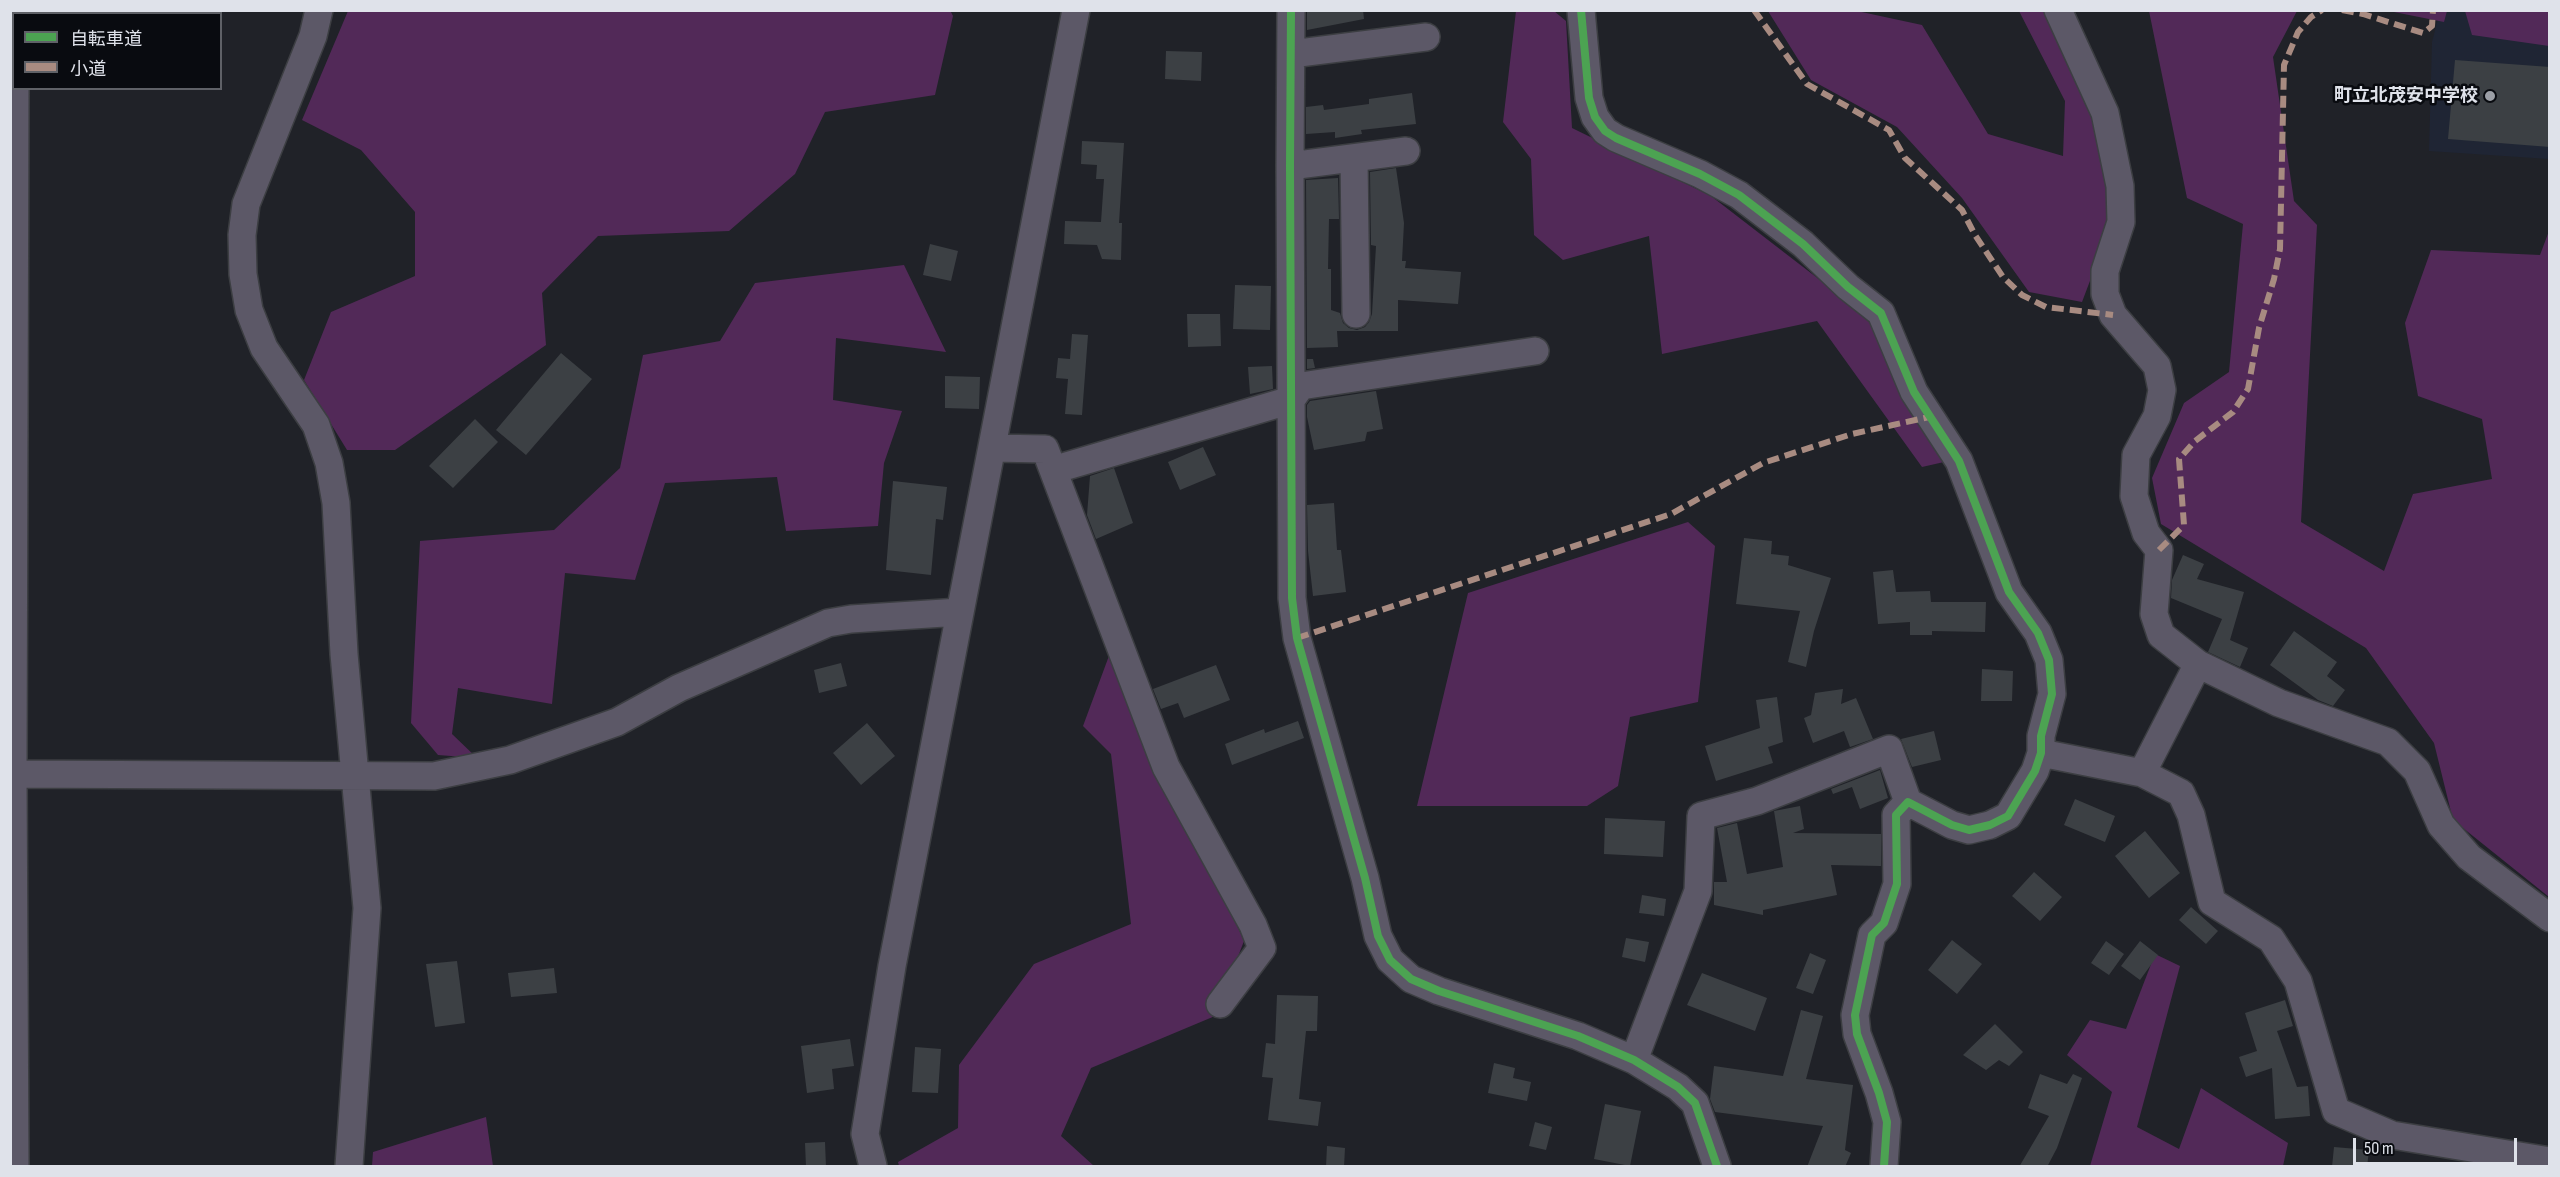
<!DOCTYPE html>
<html>
<head>
<meta charset="utf-8">
<style>
	body { margin:0 }
	#map { position:relative; width:2560px; height:1177px; overflow:hidden; background:#202228; font-family:"Sofia Sans Condensed","Noto Sans JP",sans-serif }
	canvas { display:block }
	.frame { position:absolute; inset:0; border:12px solid #dfe2ea; pointer-events:none }
	.legend { position:absolute; left:12px; top:12px; width:210px; height:78px; box-sizing:border-box; background:#090b10; border:2px solid #5f6167; margin:0; padding:8px 10px; list-style:none; font-size:18px; color:#dfe2ea }
	.legend li { display:flex; align-items:center; gap:12px; height:30px }
	.legend b { width:30px; border:2px solid #5f6167 }
	.scale { position:absolute; left:2353px; top:1138px; width:164px; height:27px; box-sizing:border-box; border:3px solid #dfe2ea; border-top:0; padding-left:8px; font-size:18px; line-height:21px; white-space:nowrap; color:#dfe2ea; -webkit-text-stroke:4px #090b10; paint-order:stroke }
</style>
</head>
<body>
<div id="map">
<canvas width="2560" height="1177"></canvas>
<div class="frame"></div>
<ul class="legend">
<li><b style="height:8px;background:#4ca352"></b>自転車道</li>
<li><b style="height:8px;background:#a88b81"></b>小道</li>
</ul>
<div class="scale">50 m</div>
</div>
<script>
const g = document.querySelector('canvas').getContext('2d');
g.lineJoin = 'round';
function fillPath(path, color) { g.fillStyle = color; g.fill(path, 'evenodd'); }
const shape = rows => new Path2D(rows.map(r => 'M' + r).join(''));
function trace(path, color, width, dash) { g.strokeStyle = color; g.lineWidth = width; g.lineCap = dash ? 'butt' : 'round'; g.setLineDash(dash || []); g.stroke(path); }
function write(font, color, halo, rows, align = 'center') {
  g.font = font + ' "Sofia Sans Condensed","Noto Sans JP",sans-serif'; g.lineWidth = 5; g.setLineDash([]); g.textBaseline = 'middle'; g.strokeStyle = halo; g.fillStyle = color; for (const [text, x, y, turn = 0] of rows) {
    g.save(); g.translate(x, y); g.rotate((+turn || 0) * Math.PI / 180); g.textAlign = isNaN(turn) ? turn : align; if (halo) g.strokeText(text, 0, 0); g.fillText(text, 0, 0); g.restore();
  }
}
const built = shape([
	[2440,11,2549,11,2549,159,2429,151,2432,42]
]);
const green = shape([
	[950,10,953,16,935,95,825,112,795,174,729,231,598,236,542,293,546,345,395,450,347,450,304,380,331,312,415,276,415,212,361,150,302,120,348,11],
	[1516,11,1554,11,1566,21,1572,128,1711,196,1877,324,1944,462,1922,467,1817,321,1662,354,1649,236,1563,260,1534,235,1531,159,1503,122],
	[1768,11,1857,11,1922,25,1988,134,2063,156,2065,101,2019,11,2046,11,2102,135,2116,212,2082,302,2029,292,1962,198,1897,127,1811,80],
	[2149,11,2297,11,2273,57,2294,201,2317,225,2301,522,2384,571,2413,494,2492,479,2482,419,2418,396,2405,323,2431,250,2540,255,2549,231,2549,897,2453,820,2434,743,2366,648,2161,524,2152,478,2184,403,2229,372,2243,224,2187,198],
	[2389,11,2447,11,2444,22],
	[2465,11,2549,11,2549,46,2472,35],
	[904,265,946,352,836,338,833,400,902,411,884,463,878,526,786,531,777,477,665,483,635,580,565,573,552,704,458,688,452,734,477,758,438,755,411,723,420,541,554,530,620,468,643,355,720,341,755,283],
	[1688,522,1715,546,1698,702,1630,717,1618,786,1587,806,1417,806,1468,593],
	[1113,645,1244,941,1215,1016,1091,1068,1061,1136,1094,1166,899,1166,898,1162,958,1128,959,1065,1034,964,1131,924,1111,754,1083,726],
	[2155,954,2180,966,2137,1127,2179,1149,2201,1088,2288,1143,2283,1166,2090,1166,2112,1092,2067,1055,2090,1020,2126,1029],
	[486,1117,493,1166,372,1166,373,1152]
]);
const building = shape([
	[1307,10,1363,10,1364,19,1307,30],
	[1166,51,1202,52,1201,81,1165,79],
	[2455,60,2550,67,2550,147,2448,139],
	[1412,93,1416,124,1361,130,1362,134,1335,138,1335,132,1306,134,1306,107,1323,105,1324,110,1369,104,1369,99],
	[1082,141,1124,143,1119,223,1122,223,1121,260,1102,259,1097,245,1064,244,1065,221,1101,222,1104,179,1096,179,1097,165,1081,164],
	[1396,168,1404,223,1402,261,1406,261,1405,268,1461,272,1458,304,1398,300,1398,331,1337,331,1338,347,1307,348,1306,180,1338,178,1339,219,1329,219,1328,269,1331,269,1331,310,1340,313,1343,323,1349,328,1357,330,1365,327,1369,322,1372,314,1376,246,1371,245,1370,172],
	[930,244,958,251,951,281,923,275],
	[1235,285,1271,286,1270,330,1233,329],
	[1187,314,1220,314,1221,346,1188,347],
	[1072,334,1088,335,1082,415,1065,414,1068,379,1056,378,1058,358,1070,359],
	[561,353,592,379,526,455,496,430],
	[1307,359,1313,359,1315,368,1307,369],
	[1272,366,1273,389,1250,394,1248,367],
	[945,376,980,377,979,409,945,408],
	[1376,391,1383,429,1367,432,1365,441,1314,450,1307,417,1307,405,1310,401],
	[475,419,498,442,453,488,429,466],
	[1203,447,1216,475,1180,490,1168,462],
	[1114,468,1133,523,1096,539,1087,515,1090,476],
	[893,481,947,487,943,520,936,519,931,575,886,570],
	[1334,503,1337,550,1341,550,1346,592,1313,596,1308,551,1307,505],
	[1744,538,1772,541,1771,554,1789,556,1788,565,1831,578,1814,631,1806,667,1788,662,1800,611,1736,604],
	[2183,555,2204,564,2197,579,2244,592,2230,640,2248,648,2240,667,2208,652,2222,619,2171,598,2172,580],
	[1893,570,1896,592,1930,591,1931,602,1986,602,1985,632,1932,631,1932,635,1910,635,1910,622,1878,624,1873,572],
	[2294,631,2337,662,2327,676,2345,690,2333,706,2318,700,2270,665],
	[841,663,847,686,819,693,814,670],
	[1216,665,1230,700,1184,718,1178,703,1161,709,1153,689],
	[1982,669,2013,671,2012,701,1981,701],
	[1843,689,1841,704,1856,698,1873,739,1850,747,1844,731,1813,743,1804,718,1811,715,1815,693],
	[1777,697,1783,742,1768,747,1773,763,1716,781,1705,746,1760,728,1756,700],
	[1298,721,1304,738,1232,765,1225,744,1264,729,1265,733],
	[867,723,895,756,861,785,833,753],
	[1934,731,1941,760,1912,767,1901,739],
	[1880,770,1888,798,1860,809,1852,787,1833,794,1831,789],
	[2075,799,2115,816,2105,842,2064,825],
	[1800,806,1804,829,1793,833,1881,834,1881,866,1831,865,1837,895,1763,910,1763,915,1714,905,1714,882,1727,882,1717,828,1737,823,1747,874,1783,867,1774,811],
	[1605,818,1665,821,1663,857,1604,854],
	[2145,831,2180,873,2149,898,2115,856],
	[2034,872,2062,897,2040,921,2012,896],
	[1642,895,1666,899,1664,916,1639,913],
	[2191,907,2218,931,2206,944,2179,920],
	[1626,938,1649,942,1645,962,1622,957],
	[1952,940,1982,964,1957,994,1928,970],
	[2106,941,2124,954,2109,975,2091,963],
	[2140,941,2158,955,2140,980,2121,966],
	[1810,953,1826,960,1813,994,1796,988],
	[457,961,465,1023,435,1027,426,964],
	[554,968,557,993,511,997,508,973],
	[1702,973,1767,998,1755,1031,1687,1005],
	[1277,995,1318,996,1317,1031,1306,1031,1299,1099,1321,1102,1318,1126,1268,1120,1273,1078,1262,1077,1266,1043,1275,1044],
	[2285,1000,2293,1026,2277,1031,2297,1087,2308,1086,2310,1116,2275,1119,2272,1068,2246,1077,2239,1057,2257,1051,2245,1013],
	[1801,1010,1823,1016,1806,1079,1853,1085,1845,1150,1851,1153,1845,1167,1807,1167,1823,1126,1715,1112,1710,1099,1714,1066,1783,1076],
	[1995,1024,2023,1052,2009,1066,1999,1060,1986,1070,1963,1055],
	[850,1039,854,1066,832,1069,834,1089,807,1093,801,1046],
	[915,1047,941,1049,938,1093,912,1092],
	[1494,1063,1515,1068,1513,1078,1531,1082,1527,1101,1488,1093],
	[2040,1074,2067,1084,2073,1074,2082,1078,2057,1148,2047,1167,2019,1167,2049,1116,2028,1108],
	[1605,1104,1641,1111,1630,1166,1594,1159],
	[1535,1122,1552,1127,1546,1150,1529,1146],
	[825,1142,826,1167,806,1167,805,1143],
	[1327,1146,1345,1148,1344,1167,1326,1167],
	[2334,1147,2369,1150,2367,1167,2332,1167]
]);
const minor = shape([
	[319,10,313,36,246,204,242,235,243,274,249,310,264,348,316,425,329,463,336,503,344,654,367,908,349,1166],
	[1291,10,1290,166,1292,598,1297,638,1365,878,1378,936,1390,960,1411,979,1439,991,1578,1036,1634,1060,1678,1087,1695,1103,1717,1166],
	[1581,10,1589,98,1595,117,1605,131,1616,138,1700,174,1739,195,1803,244,1848,287,1881,313,1914,392,1959,461,2009,592,2038,633,2049,660,2052,694,2041,736,2041,753,2035,771,2008,816,1990,825,1969,830,1952,825,1908,802,1896,815,1897,884,1884,923,1872,935,1855,1015,1857,1034,1879,1093,1887,1122,1884,1166],
	[2058,10,2105,113,2120,186,2121,222,2105,271,2105,294,2113,315,2157,366,2162,390,2157,416,2136,455,2134,496,2146,533,2159,550,2154,614,2161,635,2198,664,2279,703,2388,742,2417,771,2441,825,2469,857,2550,918],
	[16,14,16,10],
	[1291,54,1426,37],
	[15,88,13,774,15,1166],
	[1354,158,1356,314],
	[1290,166,1406,151],
	[992,448,1045,449,1166,767,1253,925,1262,948,1220,1004],
	[1053,470,1291,400,1301,386,1535,351],
	[2198,664,2142,773,2181,793,2191,815,2212,902,2271,939,2298,981,2336,1111,2392,1135,2550,1161],
	[2041,753,2142,773],
	[10,774,434,776,510,760,617,722,679,688,828,623,851,619,960,612],
	[1634,1060,1698,891,1701,816,1757,801,1889,749,1908,802],
	[873,1166,865,1134,892,966,1076,10]
]);
const quiet = shape([
	[1754,10,1807,84,1889,130,1905,158,1962,210,1975,235,2003,277,2022,295,2046,307,2113,315],
	[2342,10,2363,14,2423,33,2432,26,2433,10],
	[2159,550,2184,525,2179,459,2195,441,2233,412,2248,389,2259,328,2274,279,2280,249,2284,65,2298,32,2311,17,2322,10],
	[1297,638,1671,514,1763,463,1852,434,1929,417]
]);
const cycleway = shape([
	[1291,10,1290,166,1292,598,1297,638,1365,878,1378,936,1390,960,1411,979,1439,991,1578,1036,1634,1060,1678,1087,1695,1103,1717,1166],
	[1581,10,1589,98,1595,117,1605,131,1616,138,1700,174,1739,195,1803,244,1848,287,1881,313,1914,392,1959,461,2009,592,2038,633,2049,660,2052,694,2041,736,2041,753,2035,771,2008,816,1990,825,1969,830,1952,825,1908,802,1896,815,1897,884,1884,923,1872,935,1855,1015,1857,1034,1879,1093,1887,1122,1884,1166]
]);
const markers = [
	[2490,96,6,"#9c9fa6"]
];
const poiNames = [
	["町立北茂安中学校",2478,96]
];
fillPath(built, '#1f2534');
fillPath(green, '#522958');
fillPath(building, '#3c4044');
trace(minor, '#3c3e42', 30);
trace(minor, '#5c5867', 27);
trace(quiet, '#a88b81', 6, [12, 6]);
trace(cycleway, '#4ca352', 8);
for (const [x, y, r, color] of markers) { const dot = new Path2D(); dot.arc(x, y, r, 0, 2 * Math.PI); g.fillStyle = color; g.fill(dot); trace(dot, '#090b10', 2); }
write('bold 18px', '#dfe2ea', '#090b10', poiNames, 'right');
</script>
</body>
</html>
